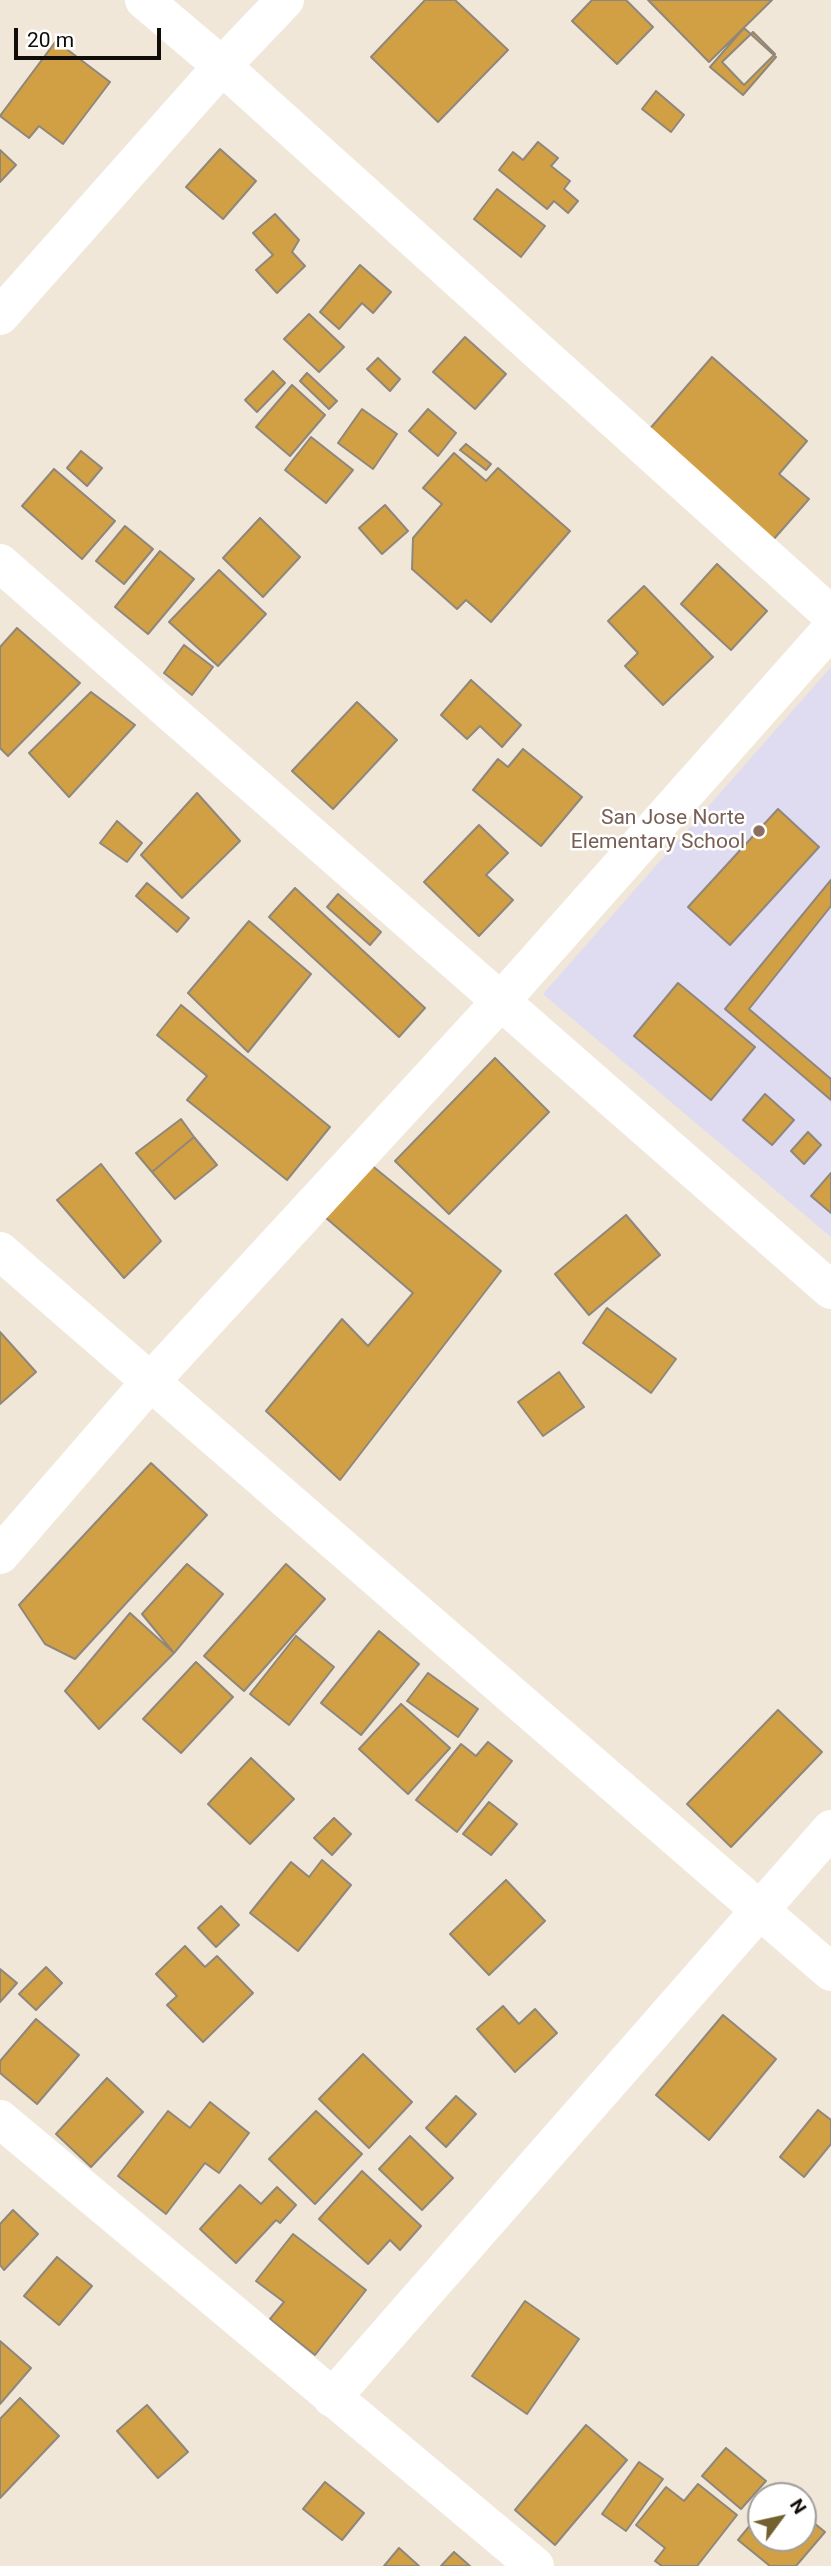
<!DOCTYPE html>
<html>
<head>
<meta charset="utf-8">
<style>
	body { margin:0 }
	#map { position:relative; width:831px; height:2566px; overflow:hidden; background:#f0e7d9; font-family:Roboto,sans-serif }
	canvas { display:block }
	.north { position:absolute; left:747px; top:2482px; width:70px; height:70px; box-sizing:border-box; background:#fff; border:2px solid #9f9e9c; border-radius:50%; rotate:57deg; font-size:19px; font-weight:700; line-height:28px; text-align:center; color:#100d08 }
	.north::after { content:''; display:block; margin:auto; width:24px; height:32px; background:#73612f; clip-path:polygon(50% 0,100% 100%,50% 72%,0 100%) }
	.scale { position:absolute; left:14px; top:28px; width:147px; height:32px; box-sizing:border-box; border:4px solid #100d08; border-top:0; padding-left:9px; font-size:21px; line-height:24px; white-space:nowrap; color:#100d08; -webkit-text-stroke:5px #fff; paint-order:stroke }
</style>
</head>
<body>
<div id="map">
<canvas width="831" height="2566"></canvas>
<div class="north">N</div>
<div class="scale">20 m</div>
</div>
<script>
const g = document.querySelector('canvas').getContext('2d');
g.lineJoin = 'round';
function fillPath(path, color) { g.fillStyle = color; g.fill(path, 'evenodd'); }
const shape = rows => new Path2D(rows.map(r => 'M' + r).join(''));
function trace(path, color, width, dash) { g.strokeStyle = color; g.lineWidth = width; g.lineCap = dash ? 'butt' : 'round'; g.setLineDash(dash || []); g.stroke(path); }
function write(font, color, halo, rows, align = 'center') {
  g.font = font + ' Roboto,sans-serif'; g.lineWidth = 5; g.setLineDash([]); g.textBaseline = 'middle'; g.strokeStyle = halo; g.fillStyle = color; for (const [text, x, y, turn = 0] of rows) {
    g.save(); g.translate(x, y); g.rotate((+turn || 0) * Math.PI / 180); g.textAlign = isNaN(turn) ? turn : align; if (halo) g.strokeText(text, 0, 0); g.fillText(text, 0, 0); g.restore();
  }
}
const education = shape([
	[831,667,831,1237,543,994]
]);
const building = shape([
	[425,0,455,0,508,50,438,122,371,57,425,0],
	[592,0,626,0,653,27,617,64,572,21,592,0],
	[648,0,772,0,709,62,648,0],
	[744,28,776,57,743,95,710,67,744,28],
	[753,32,775,54,744,85,722,62,753,32],
	[56,41,110,82,63,144,39,126,29,138,0,116,56,41],
	[656,91,684,115,671,132,642,109,656,91],
	[538,142,558,158,551,166,570,181,564,189,578,201,568,213,554,201,547,209,499,170,513,152,523,160,538,142],
	[220,149,256,181,223,219,186,187,220,149],
	[0,150,16,165,0,182,0,150],
	[497,189,545,226,521,257,474,219,497,189],
	[275,214,299,240,292,252,305,266,277,293,256,270,273,255,253,233,275,214],
	[360,265,391,292,373,313,362,303,339,329,320,312,360,265],
	[309,314,344,347,319,372,284,339,309,314],
	[465,337,506,374,475,409,433,372,465,337],
	[712,357,807,441,779,474,809,499,766,548,641,439,712,357],
	[378,358,400,379,390,391,367,369,378,358],
	[273,371,285,383,257,412,245,400,273,371],
	[307,373,337,401,329,409,300,381,307,373],
	[292,385,325,415,290,456,256,427,292,385],
	[362,409,397,434,373,469,338,443,362,409],
	[428,409,456,433,438,456,409,431,428,409],
	[311,437,353,470,326,503,285,470,311,437],
	[466,444,491,464,486,470,460,450,466,444],
	[81,451,102,468,87,486,67,468,81,451],
	[454,453,486,481,498,468,570,531,491,622,466,600,457,609,412,569,413,538,442,504,423,488,454,453],
	[54,469,115,521,82,559,22,506,54,469],
	[385,505,408,531,382,554,359,528,385,505],
	[260,518,300,557,263,597,223,558,260,518],
	[125,526,153,549,124,584,96,561,125,526],
	[160,551,194,579,148,634,115,607,160,551],
	[717,564,767,611,731,650,681,604,717,564],
	[219,570,266,614,218,666,169,622,219,570],
	[644,586,713,657,663,705,625,666,638,653,608,621,644,586],
	[17,628,80,683,8,756,0,748,0,647,17,628],
	[184,645,213,667,192,695,164,673,184,645],
	[471,680,521,725,502,747,480,726,467,739,441,715,471,680],
	[91,692,135,725,69,797,29,753,91,692],
	[357,702,397,740,333,809,292,771,357,702],
	[523,749,582,797,541,846,473,790,498,759,508,767,523,749],
	[197,793,240,841,182,898,141,855,197,793],
	[778,809,819,847,730,945,688,907,778,809],
	[117,821,142,843,127,862,100,843,117,821],
	[479,825,508,853,486,875,513,900,479,936,424,882,479,825],
	[831,880,831,906,749,1009,831,1079,831,1100,725,1009,831,880],
	[147,883,189,918,177,932,136,896,147,883],
	[295,888,425,1008,399,1037,269,917,295,888],
	[338,894,381,932,370,945,327,907,338,894],
	[249,921,311,974,248,1052,188,993,249,921],
	[678,983,755,1047,711,1100,634,1036,678,983],
	[181,1005,330,1127,287,1180,187,1100,207,1076,157,1035,181,1005],
	[495,1058,549,1112,449,1214,395,1161,495,1058],
	[765,1094,794,1120,772,1145,743,1120,765,1094],
	[181,1119,194,1137,152,1172,136,1153,181,1119],
	[808,1132,821,1145,804,1164,791,1151,808,1132],
	[194,1137,217,1165,175,1199,152,1172,194,1137],
	[101,1164,161,1241,124,1278,57,1200,101,1164],
	[370,1164,501,1271,340,1480,266,1411,342,1319,368,1346,413,1293,318,1211,370,1164],
	[831,1173,831,1213,811,1196,831,1173],
	[626,1215,660,1255,589,1315,555,1274,626,1215],
	[607,1308,676,1359,651,1393,583,1343,607,1308],
	[0,1332,36,1372,0,1404,0,1332],
	[559,1372,584,1407,543,1436,518,1402,559,1372],
	[151,1463,207,1515,75,1659,45,1644,19,1605,151,1463],
	[187,1564,223,1594,174,1653,142,1614,187,1564],
	[286,1564,325,1599,244,1691,204,1656,286,1564],
	[130,1613,174,1653,99,1729,65,1691,130,1613],
	[379,1631,419,1664,361,1735,321,1703,379,1631],
	[296,1636,334,1667,289,1725,250,1694,296,1636],
	[196,1662,233,1697,181,1753,143,1719,196,1662],
	[428,1673,478,1709,458,1737,407,1701,428,1673],
	[401,1704,450,1748,408,1794,359,1749,401,1704],
	[778,1710,822,1752,731,1847,687,1804,778,1710],
	[488,1742,512,1761,457,1832,416,1800,461,1744,476,1756,488,1742],
	[251,1758,294,1799,250,1844,208,1804,251,1758],
	[489,1802,517,1824,491,1855,463,1834,489,1802],
	[334,1818,351,1834,332,1855,314,1838,334,1818],
	[322,1860,351,1885,298,1951,250,1913,291,1862,309,1877,322,1860],
	[506,1880,545,1921,489,1975,450,1934,506,1880],
	[221,1906,239,1925,216,1947,198,1928,221,1906],
	[185,1946,205,1967,217,1956,253,1993,203,2042,167,2005,177,1996,156,1974,185,1946],
	[46,1967,62,1983,36,2010,19,1994,46,1967],
	[0,1969,17,1983,0,2002,0,1969],
	[503,2006,519,2024,535,2009,557,2033,515,2072,477,2029,503,2006],
	[723,2015,776,2059,709,2140,656,2095,723,2015],
	[36,2019,79,2055,37,2104,0,2073,0,2061,36,2019],
	[363,2054,412,2102,369,2148,319,2099,363,2054],
	[107,2078,143,2112,91,2167,56,2134,107,2078],
	[456,2096,476,2114,446,2147,426,2128,456,2096],
	[210,2102,249,2133,219,2173,205,2163,166,2214,118,2176,168,2111,190,2128,210,2102],
	[818,2110,831,2120,831,2144,804,2177,780,2157,818,2110],
	[316,2111,362,2154,315,2204,269,2159,316,2111],
	[410,2136,453,2178,422,2210,379,2169,410,2136],
	[362,2171,421,2226,400,2250,390,2240,368,2264,319,2219,362,2171],
	[240,2185,261,2204,277,2187,296,2205,280,2223,276,2220,236,2263,200,2229,240,2185],
	[13,2210,38,2234,4,2270,0,2265,0,2224,13,2210],
	[293,2234,366,2290,315,2355,270,2319,284,2302,256,2281,293,2234],
	[57,2257,92,2286,59,2325,24,2296,57,2257],
	[525,2301,579,2339,527,2414,472,2376,525,2301],
	[0,2341,31,2368,0,2404,0,2341],
	[20,2398,59,2436,0,2498,0,2419,20,2398],
	[147,2405,188,2452,158,2478,117,2431,147,2405],
	[586,2425,627,2460,555,2545,515,2510,586,2425],
	[726,2448,766,2481,741,2509,702,2476,726,2448],
	[639,2462,663,2479,626,2531,602,2514,639,2462],
	[325,2482,364,2513,342,2540,303,2509,325,2482],
	[698,2484,737,2515,697,2566,662,2566,655,2561,665,2548,636,2525,666,2487,684,2501,698,2484],
	[761,2512,761,2538,803,2538,803,2514,825,2532,796,2566,770,2566,738,2540,761,2512],
	[399,2548,419,2566,384,2566,399,2548],
	[454,2552,470,2566,441,2566,454,2552]
]);
const minor = shape([
	[144,0,222,66,831,615],
	[0,316,222,66,285,0],
	[0,563,831,1290],
	[0,1251,831,1972],
	[0,1555,150,1382,500,1002,831,629],
	[0,2119,535,2566],
	[332,2398,831,1829]
]);
const markers = [
	[759,831,7,"#8d6e63"]
];
const educationNames = [
	["San Jose Norte",745,819],
	["Elementary School",745,843]
];
fillPath(education, '#dfdbf1');
fillPath(building, '#d2a044');
trace(building, '#8f877a', 2);
trace(minor, '#fff', 38);
for (const [x, y, r, color] of markers) { const dot = new Path2D(); dot.arc(x, y, r, 0, 2 * Math.PI); g.fillStyle = color; g.fill(dot); trace(dot, '#fff', 2.5); }
write('21px', '#785e54', '#fff', educationNames, 'right');
</script>
</body>
</html>
